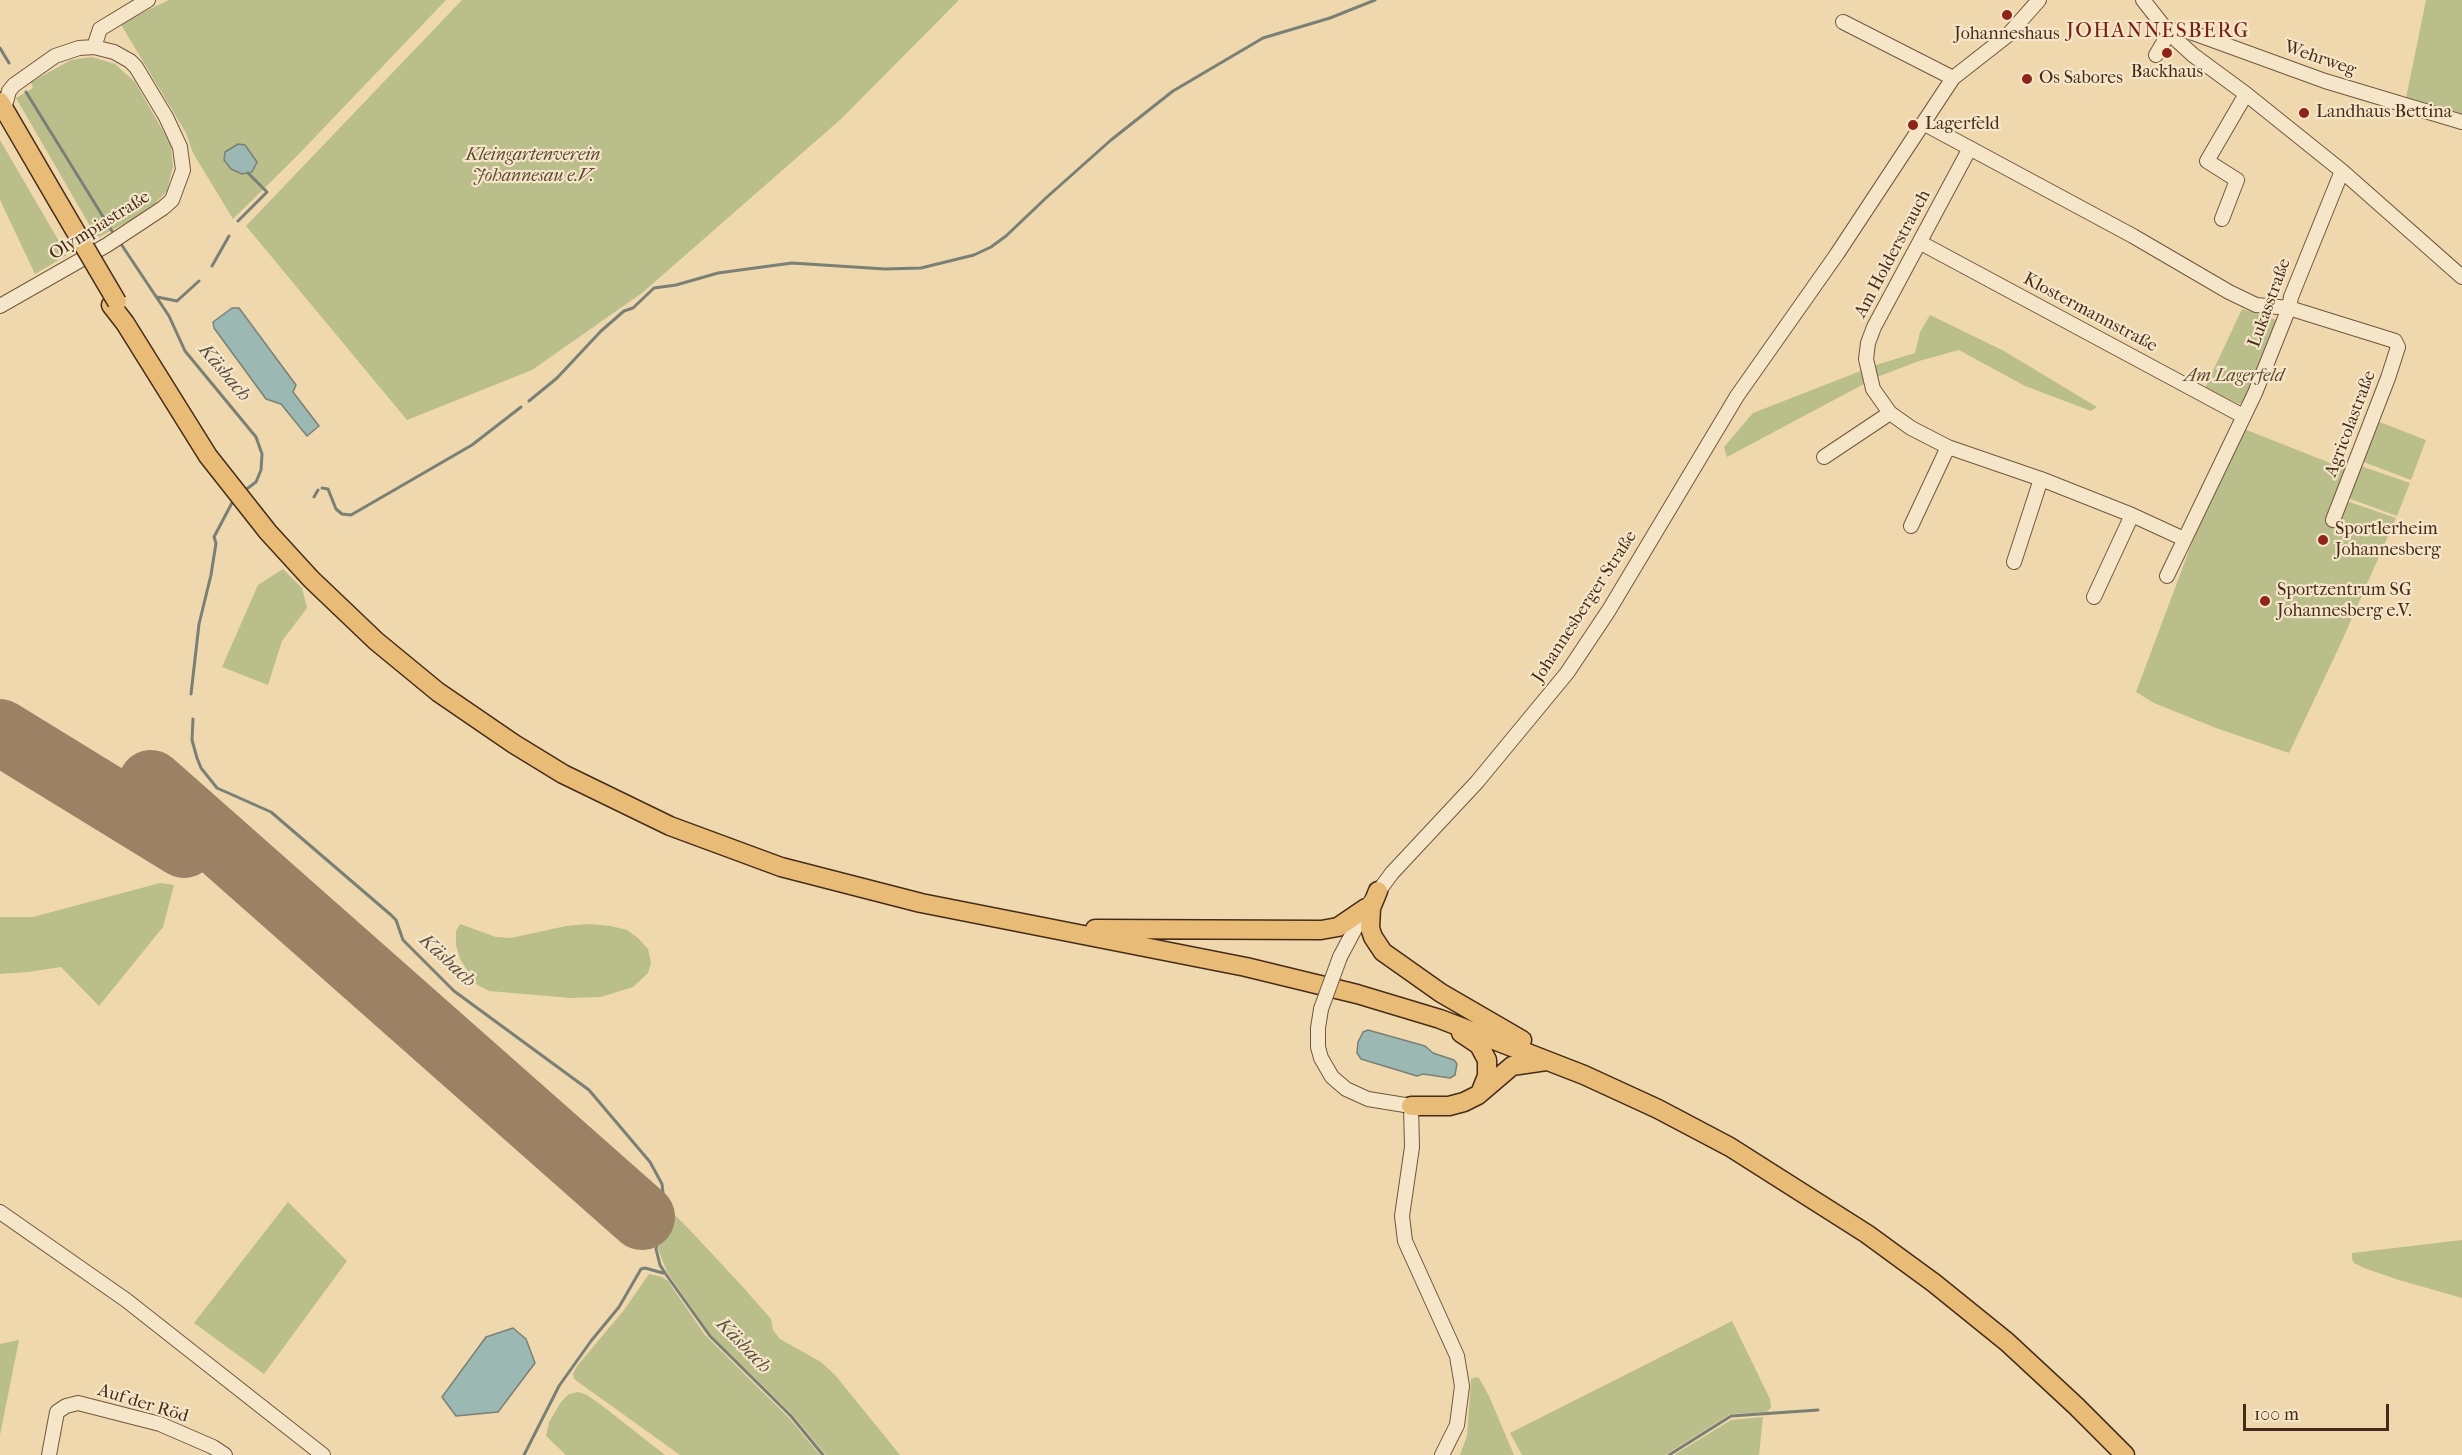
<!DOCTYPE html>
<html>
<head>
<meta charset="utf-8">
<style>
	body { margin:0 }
	#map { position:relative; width:2462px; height:1455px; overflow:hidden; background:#efd8ae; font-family:"IM FELL French Canon",serif }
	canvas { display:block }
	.scale { position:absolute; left:2243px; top:1404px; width:146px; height:27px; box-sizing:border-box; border:3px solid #472b19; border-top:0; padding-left:8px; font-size:18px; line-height:21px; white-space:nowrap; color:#472b19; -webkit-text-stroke:4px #f5e6ca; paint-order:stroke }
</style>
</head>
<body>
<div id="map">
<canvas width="2462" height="1455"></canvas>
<div class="scale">100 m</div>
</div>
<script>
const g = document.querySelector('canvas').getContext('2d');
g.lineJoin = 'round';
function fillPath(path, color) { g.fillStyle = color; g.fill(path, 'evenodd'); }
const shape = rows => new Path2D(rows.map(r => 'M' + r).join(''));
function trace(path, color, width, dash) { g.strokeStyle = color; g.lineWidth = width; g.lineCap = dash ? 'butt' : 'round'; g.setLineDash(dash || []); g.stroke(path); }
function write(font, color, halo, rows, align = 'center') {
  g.font = font + ' "IM FELL French Canon",serif'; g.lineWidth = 4.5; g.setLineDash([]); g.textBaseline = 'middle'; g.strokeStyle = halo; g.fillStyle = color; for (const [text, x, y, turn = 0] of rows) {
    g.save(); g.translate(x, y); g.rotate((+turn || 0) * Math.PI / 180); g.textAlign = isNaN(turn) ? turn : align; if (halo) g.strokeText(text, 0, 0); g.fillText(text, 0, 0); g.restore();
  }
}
const green = shape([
	[169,0,446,0,296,157,233,219,193,153,186,133,120,23],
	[462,0,959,0,841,119,642,293,532,370,407,420,246,226],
	[2426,0,2462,0,2462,114,2405,103],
	[92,57,115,64,135,82,171,145,173,166,167,191,148,211,97,238,16,98,33,88,31,82,71,60],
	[0,140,67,255,35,274,0,200],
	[2242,309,2280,321,2247,401,2239,404,2205,388],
	[1930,315,2004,351,2097,407,2091,411,2025,386,1959,350,1919,361,1877,377,1727,457,1724,447,1753,413,1876,365,1915,353,1920,332],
	[2377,421,2426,440,2411,480,2361,461],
	[2244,429,2348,470,2335,497,2396,518,2341,643,2289,753,2216,728,2154,703,2136,692,2193,540],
	[2358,465,2410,483,2397,516,2345,497],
	[283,569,302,588,307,608,282,641,268,685,222,667,258,585],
	[160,883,174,885,163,927,99,1006,61,967,28,972,0,974,0,917,33,917],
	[460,924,496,937,511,938,566,926,588,924,611,926,627,930,638,938,648,949,651,963,648,973,633,987,601,997,571,998,489,991,476,984,460,959,456,945,456,931],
	[288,1202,347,1261,264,1374,194,1323],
	[667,1213,674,1214,688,1228,742,1286,771,1319,773,1330,780,1339,821,1362,835,1375,900,1455,826,1455,793,1415,711,1335,667,1272,658,1249],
	[2462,1240,2462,1298,2399,1280,2364,1268,2354,1263,2352,1259,2352,1253],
	[649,1274,662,1277,668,1281,705,1335,789,1418,820,1455,680,1455,574,1379,573,1374,577,1366,624,1310],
	[1732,1321,1770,1399,1771,1407,1767,1412,1730,1414,1665,1455,1522,1455,1510,1433],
	[19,1340,0,1435,0,1344],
	[1476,1377,1479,1378,1489,1396,1514,1455,1460,1455,1467,1436,1471,1379],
	[578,1392,587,1395,600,1404,665,1455,566,1455,546,1436,549,1422,561,1402,569,1394],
	[1763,1417,1759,1455,1674,1455,1731,1420]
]);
const water = shape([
	[238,144,245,145,257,162,252,172,242,174,231,169,224,160,225,152,238,144],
	[232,308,239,308,296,385,293,392,319,426,307,436,281,404,266,399,214,328,213,322,232,308],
	[1368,1030,1425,1046,1433,1053,1454,1060,1457,1064,1455,1075,1450,1078,1423,1074,1417,1076,1361,1059,1357,1053,1358,1042,1363,1032,1368,1030],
	[513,1328,526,1339,535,1363,498,1412,456,1416,442,1397,486,1337,513,1328]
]);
const stream = shape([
	[0,48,9,63],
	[26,92,115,236],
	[238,221,267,192,248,173],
	[119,241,169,316,185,351,256,437,262,454,261,470,256,482,244,491],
	[212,266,229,236],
	[157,297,177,301,199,281],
	[529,401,557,378,601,331,624,311,633,308,654,288,676,285,718,273,792,263,885,269,921,268,974,255,991,247,1006,236,1047,197,1111,140,1173,91,1263,38,1330,18,1375,0],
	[322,488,328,489,336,509,342,514,351,515,472,445,521,407],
	[314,497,318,490],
	[191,694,199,624,211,575,216,543,214,537,234,499],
	[193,719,192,740,197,758,201,768,217,788,271,812,391,915,396,920,403,940,454,991,589,1090,650,1162,662,1184,664,1202],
	[665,1212,656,1249,660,1265,665,1273,710,1336,791,1416,823,1455],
	[524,1455,559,1386,591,1341,619,1307,641,1269,645,1268,663,1273],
	[1669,1455,1731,1416,1818,1410]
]);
const runway = shape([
	[0,732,184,845],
	[151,783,642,1217]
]);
const minor = shape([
	[2143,0,2169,33,2193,55,2246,94,2342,171,2462,277],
	[1843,22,1953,78],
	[2169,33,2182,29,2325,81,2462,122],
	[94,47,100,29,148,0],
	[2156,55,2169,33],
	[1923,123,2133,236,2229,292,2256,305,2289,308,2395,341,2398,347,2388,378,2333,520],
	[1970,148,1874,327,1868,343,1866,359,1873,389,1890,413,1911,428,1948,447,2041,479,2132,515,2184,539],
	[2222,219,2237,180,2207,161,2246,94],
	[1921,243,2243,416],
	[0,306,107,245,163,208,172,200,183,170,180,147,166,117,136,67,130,61,114,52,94,47,79,48,55,56,14,85,9,91,4,109],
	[1824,457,1890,413],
	[1911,526,1948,447],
	[2014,562,2041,479],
	[2167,576,2255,393,2289,308,2291,297,2342,171],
	[2094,597,2132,515],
	[1340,957,1366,908,1392,873,1477,782,1567,673,1609,610,1737,396,1837,254,1953,78,2008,35,2039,0],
	[1321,1009,1318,1028,1318,1047,1321,1058,1332,1077,1346,1089,1368,1099,1411,1106,1412,1147,1402,1216,1405,1241,1457,1356,1462,1386,1457,1425,1442,1455],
	[0,1212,126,1300,323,1455],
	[49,1455,57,1412,66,1406,78,1403,160,1424,213,1447,225,1455]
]);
const major = shape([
	[0,102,60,205],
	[111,305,125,323,208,456,268,532,311,579,376,641,438,692,514,744,563,774,670,826,781,867,921,903,1246,967,1357,994,1440,1019,1584,1075,1658,1109,1730,1147,1867,1234,1934,1283,2007,1342,2076,1406,2125,1455],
	[1378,891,1371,908,1370,928,1373,937,1383,952,1441,993,1522,1040],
	[1095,929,1321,930,1338,927,1366,908],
	[1461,1033,1479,1045,1487,1060,1487,1076,1481,1091],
	[1411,1106,1449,1106,1464,1102,1478,1095,1512,1066,1546,1061]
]);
const minorBridge = shape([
	[1321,1009,1340,957]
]);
const majorBridge = shape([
	[60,205,117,302]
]);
const markers = [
	[2007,15,6,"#8f2418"],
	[2167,53,6,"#8f2418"],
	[2027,79,6,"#8f2418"],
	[2304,113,6,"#8f2418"],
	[1913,125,6,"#8f2418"],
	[2323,540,6,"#8f2418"],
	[2265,601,6,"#8f2418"]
];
const poiNames = [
	["Johanneshaus",2007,35,"center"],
	["Backhaus",2167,73,"center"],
	["Os Sabores",2039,79],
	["Landhaus Bettina",2316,113],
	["Lagerfeld",1925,125],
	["Sportlerheim",2335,530],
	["Johannesberg",2335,551],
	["Sportzentrum SG",2277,591],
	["Johannesberg e.V.",2277,612]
];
const streetNames = [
	["Wehrweg",2320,59,19],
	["Olympiastraße",100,226,-32],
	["Am Holderstrauch",1893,254,-62],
	["Lukasstraße",2270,303,-70],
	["Klostermannstraße",2090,313,28],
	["Agricolastraße",2351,424,-69],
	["Johannesberger Straße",1585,607,-57],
	["Auf der Röd",143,1404,17]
];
const parkNames = [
	["Kleingartenverein",533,156],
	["Johannesau e.V.",533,177],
	["Am Lagerfeld",2234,377]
];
const waterNames = [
	["Käsbach",224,373,50],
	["Käsbach",447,961,43],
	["Käsbach",743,1346,46]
];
const quarterNames = [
	["JOHANNESBERG",2158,32]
];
fillPath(green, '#babe8a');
fillPath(water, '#9cb8b2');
trace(water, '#7a8075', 1.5);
trace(stream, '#7a8075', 3);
trace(runway, '#9b8264', 66);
trace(minor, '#71563e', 16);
trace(major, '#472b19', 21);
trace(minor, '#f5e6ca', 14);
trace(major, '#e8bc77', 18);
trace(minorBridge, '#71563e', 16, []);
trace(majorBridge, '#472b19', 21, []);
trace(minorBridge, '#f5e6ca', 14);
trace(majorBridge, '#e8bc77', 18);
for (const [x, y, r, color] of markers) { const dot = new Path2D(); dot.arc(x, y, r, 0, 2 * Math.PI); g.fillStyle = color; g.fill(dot); trace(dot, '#f5e6ca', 2); }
write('18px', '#472b19', '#f5e6ca', poiNames, 'left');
write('18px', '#472b19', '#f5e6ca', streetNames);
write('italic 18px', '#5e4830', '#f5e6ca', parkNames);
write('italic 20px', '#5c4e3f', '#f5e6ca', waterNames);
g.letterSpacing = '1.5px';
write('21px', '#7a1f14', '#f5e6ca', quarterNames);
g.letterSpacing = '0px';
</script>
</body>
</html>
